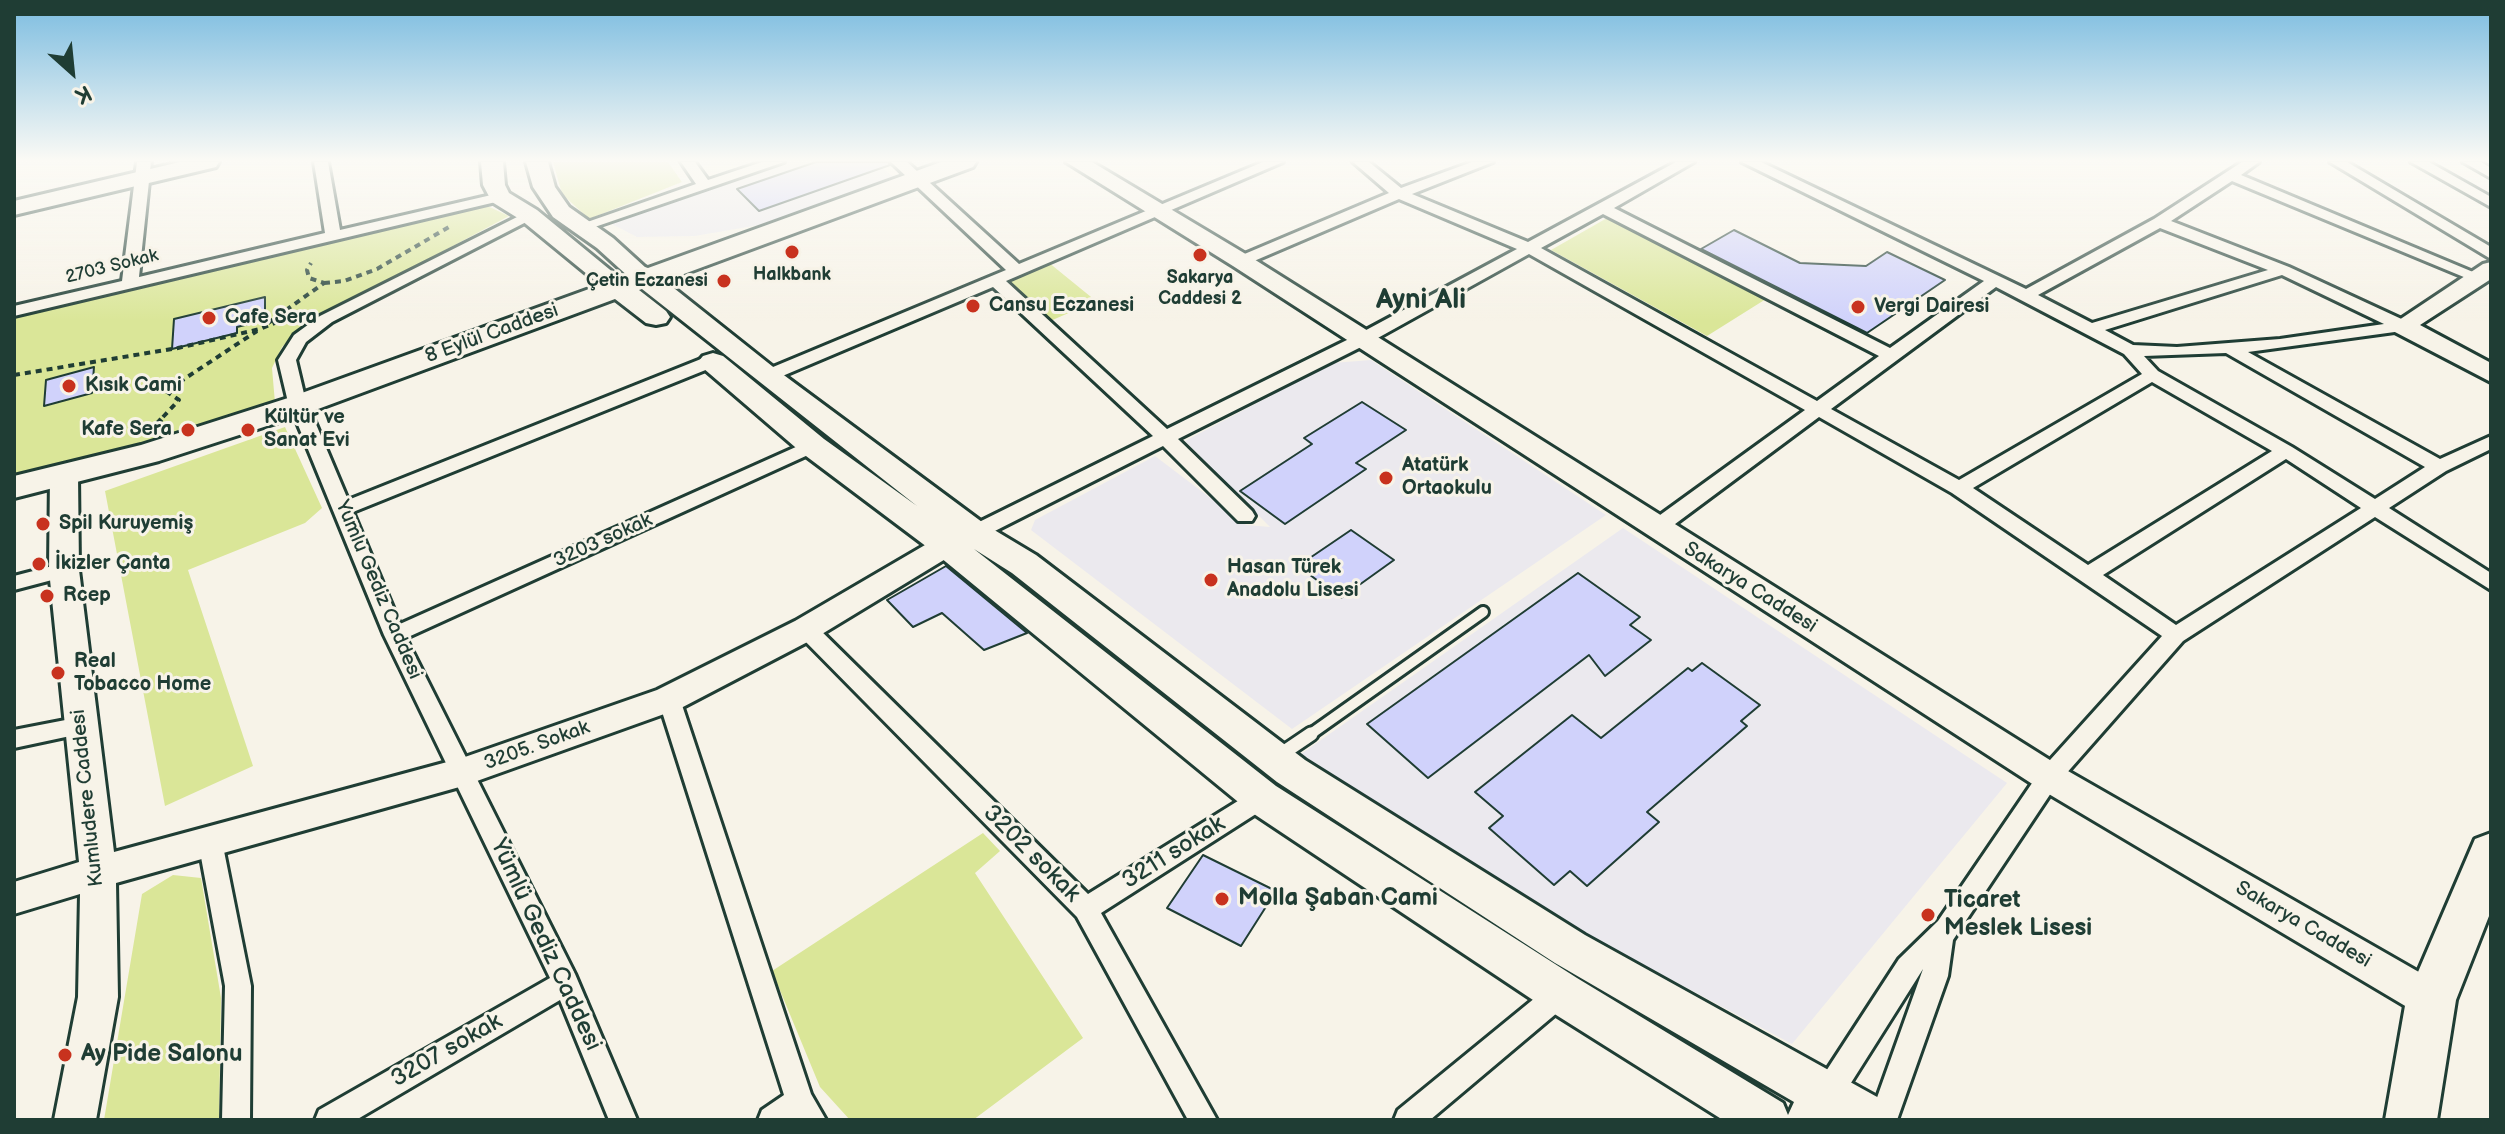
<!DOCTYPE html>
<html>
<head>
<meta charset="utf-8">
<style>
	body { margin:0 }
	#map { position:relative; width:2505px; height:1134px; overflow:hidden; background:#f7f3e8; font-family:"Balsamiq Sans",sans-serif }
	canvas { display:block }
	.frame { position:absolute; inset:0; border:16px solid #1f3d34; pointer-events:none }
	.north { position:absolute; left:32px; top:32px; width:80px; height:80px; -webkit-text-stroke:6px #f7f3e8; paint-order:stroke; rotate:153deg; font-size:22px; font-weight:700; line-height:32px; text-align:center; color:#1f3d34 }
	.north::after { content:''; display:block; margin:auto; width:28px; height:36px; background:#1f3d34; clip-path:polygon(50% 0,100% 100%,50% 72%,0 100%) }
</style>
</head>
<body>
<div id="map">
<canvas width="2505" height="1134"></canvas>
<div class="frame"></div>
<div class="north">K</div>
</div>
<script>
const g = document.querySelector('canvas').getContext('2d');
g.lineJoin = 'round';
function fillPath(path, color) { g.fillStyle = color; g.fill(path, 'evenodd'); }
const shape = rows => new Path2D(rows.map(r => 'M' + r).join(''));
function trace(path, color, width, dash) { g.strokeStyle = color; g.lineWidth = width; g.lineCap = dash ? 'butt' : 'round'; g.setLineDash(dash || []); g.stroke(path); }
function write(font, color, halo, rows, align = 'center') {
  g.font = font + ' "Balsamiq Sans",sans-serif'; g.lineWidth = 6; g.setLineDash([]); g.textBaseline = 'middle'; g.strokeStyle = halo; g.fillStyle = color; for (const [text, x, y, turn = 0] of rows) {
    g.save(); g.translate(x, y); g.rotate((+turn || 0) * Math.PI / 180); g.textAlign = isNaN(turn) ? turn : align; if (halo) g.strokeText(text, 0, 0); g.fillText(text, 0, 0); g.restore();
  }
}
const built = shape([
	[783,162,875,162,895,178,759,225,695,236,637,237,604,220],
	[1371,360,1606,515,1292,729,1031,530,1035,520,1155,456,1246,525,1270,527,1185,441,1333,363],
	[1623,528,2007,783,1792,1044,1548,914,1301,754]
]);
const green = shape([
	[553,162,668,162,682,182,589,219,562,194],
	[485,205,509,216,305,325,282,347,272,368,275,403,156,443,14,477,14,318],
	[1607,218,1766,299,1707,336,1551,250],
	[1048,262,1096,301,1048,322,1007,283,1017,274],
	[285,427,322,508,305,523,188,570,253,766,165,806,105,491],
	[983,833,1000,851,975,873,1083,1038,973,1120,850,1120,820,1087,772,971],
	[173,875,201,878,221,998,219,1120,104,1120,142,894]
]);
const building = shape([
	[816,162,888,162,890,165,759,211,737,189,816,162],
	[1734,230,1800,263,1866,266,1887,252,1945,280,1867,333,1701,249,1734,230],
	[265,297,265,320,237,327,237,333,172,349,174,319,265,297],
	[94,367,92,393,44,406,46,380,94,367],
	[1362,402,1406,430,1356,463,1366,469,1285,524,1240,491,1312,444,1304,438,1362,402],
	[1351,530,1394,560,1341,598,1298,566,1351,530],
	[946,566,1027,633,984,650,942,613,913,627,887,600,946,566],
	[1578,573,1640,617,1630,625,1651,640,1605,676,1589,655,1428,778,1367,724,1578,573],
	[1702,663,1760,705,1741,721,1747,726,1647,812,1659,822,1587,886,1570,871,1554,885,1489,828,1503,816,1475,792,1572,715,1601,738,1688,668,1692,671,1702,663],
	[1203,855,1276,891,1241,946,1167,908,1203,855]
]);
const pathFar1 = shape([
	[324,283,344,281,377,269,449,227],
	[268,323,324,283,309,278,307,270,311,263],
	[14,375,178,348,260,329,301,312],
	[163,417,179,400,166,391,257,331]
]);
const path = shape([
	[156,425,165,415]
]);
const laneFar1 = shape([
	[1308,736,1483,612]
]);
const lane = shape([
	[1280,755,1311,734]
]);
const street = shape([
	[137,162,151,162,139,277,325,233,314,162,328,162,340,230,500,193,507,197,500,201,14,316,14,306,122,281,137,162],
	[681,162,695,162,708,180,762,162,784,162,586,230,576,230,573,227,696,184,681,162],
	[891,162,907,162,1019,264,1263,162,1283,162,1006,281,1167,429,1355,336,1517,249,1399,199,1247,264,1235,264,1235,258,1389,193,1353,162,1369,162,1401,188,1472,162,1493,162,1412,194,1528,242,1676,162,1694,162,1614,208,1890,348,1984,281,1742,162,1761,162,2026,289,2154,219,2242,162,2259,162,2241,175,2485,277,2483,280,2471,280,2232,181,2171,221,2289,267,2408,322,2410,326,2402,331,2248,352,2440,459,2491,436,2491,449,2446,471,2389,508,2491,573,2491,590,2375,517,2183,641,2057,784,1953,940,1948,976,1897,1120,1869,1120,1923,969,1837,1105,1827,1109,1817,1105,1813,1095,1817,1085,1899,959,1938,921,2041,770,2162,636,1952,493,1819,417,1663,533,1649,533,1646,528,1649,523,1805,410,1529,254,1367,344,1178,439,1252,511,1255,516,1252,521,1238,521,1163,446,981,538,967,538,964,533,967,528,1153,436,993,287,773,380,761,380,758,376,761,372,1006,270,891,162],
	[1603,214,1879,356,1817,401,1541,248,1603,214],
	[2160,228,2268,270,2092,323,2038,295,2160,228],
	[2282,275,2384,324,2280,339,2177,347,2133,345,2105,330,2282,275],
	[1996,287,2124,354,2142,374,1959,480,1831,409,1996,287],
	[2226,353,2425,467,2375,499,2292,447,2158,371,2144,356,2226,353],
	[2152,382,2272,451,2088,565,1973,488,2152,382],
	[2286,459,2361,508,2176,625,2103,575,2286,459],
	[2330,162,2347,162,2491,247,2491,259,2330,162],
	[2411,162,2429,162,2491,197,2491,207,2411,162],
	[2463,162,2481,162,2491,168,2491,178,2463,162],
	[529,211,534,212,534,218,332,322,306,342,296,360,305,398,348,500,706,357,718,357,721,361,718,365,353,512,400,624,807,442,813,440,822,446,819,450,406,638,575,974,637,1120,609,1120,560,1000,356,1120,315,1120,319,1110,550,978,384,635,287,398,278,360,294,335,320,316,529,211],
	[64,563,71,565,74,570,71,575,14,590,14,576,64,563],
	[806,621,813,623,1088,894,1254,791,1262,788,1270,791,1274,798,1270,805,1101,913,1217,1120,1188,1120,1077,917,799,635,796,629,799,623,806,621],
	[669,690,677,693,680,699,811,1094,826,1120,758,1120,762,1110,784,1095,658,699,661,693,669,690],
	[81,717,89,720,92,726,89,732,14,748,14,730,81,717],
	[210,831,218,834,222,841,251,986,250,1120,222,1120,225,986,198,841,202,834,210,831],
	[1561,981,1570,984,1574,993,1570,1002,1430,1120,1394,1120,1398,1110,1552,984,1561,981]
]);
const secondary = shape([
	[180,162,219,162,216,167,14,215,14,201,180,162],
	[481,162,503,162,505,185,509,193,537,210,620,278,624,283,620,288,604,288,521,220,492,202,483,185,481,162],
	[526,162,548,162,555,187,569,207,613,238,646,268,650,273,646,278,630,278,597,248,553,217,533,187,526,162],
	[1066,162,1092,162,1249,256,2061,767,2445,987,2451,1000,2445,1013,2431,1018,2417,1013,2037,787,1233,266,1066,162],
	[2491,262,2491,279,2420,325,2491,363,2491,382,2393,331,2390,326,2483,264,2491,262],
	[64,466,74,468,78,475,79,570,114,852,462,758,657,690,795,621,937,538,947,535,957,538,962,545,957,552,817,637,681,708,463,786,116,883,118,997,96,1120,54,1120,78,997,80,894,14,914,14,882,79,862,49,570,50,475,54,468,64,466]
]);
const primary = shape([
	[941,162,976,162,973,167,665,281,777,370,986,525,1036,555,1305,760,1585,935,1888,1103,1895,1120,1723,1120,1545,1008,1248,810,935,553,802,453,703,368,698,362,703,356,713,353,723,356,824,439,917,506,642,289,639,290,666,311,670,317,666,323,656,325,646,323,615,299,310,412,159,461,14,498,14,476,141,445,288,398,600,285,602,277,627,276,625,273,628,267,638,265,648,268,941,162],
	[974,549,1012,573,1277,782,1555,963,1794,1102,1788,1115,1783,1103,1577,978,1276,786,974,549]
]);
const highway = shape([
	[2491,833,2491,911,2456,1000,2437,1120,2385,1120,2406,1000,2475,839,2491,833]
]);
const markers = [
	[792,252,8,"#c8321e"],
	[1200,255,8,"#c8321e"],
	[724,281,8,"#c8321e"],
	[973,306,8,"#c8321e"],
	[1858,307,8,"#c8321e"],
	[209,318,8,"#c8321e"],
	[69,386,8,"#c8321e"],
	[188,430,8,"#c8321e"],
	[248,430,8,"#c8321e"],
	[1386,478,8,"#c8321e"],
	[43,524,8,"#c8321e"],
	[39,564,8,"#c8321e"],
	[1211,580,8,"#c8321e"],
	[47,596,8,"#c8321e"],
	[58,673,8,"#c8321e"],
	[1222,899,8,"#c8321e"],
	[1928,915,8,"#c8321e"],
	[65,1055,8,"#c8321e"]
];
const farStreetnames = [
	["2703 Sokak",112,267,-14]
];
const farPoinames = [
	["Halkbank",792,275],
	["Sakarya",1200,278],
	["Caddesi 2",1200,299],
	["Çetin Eczanesi",708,281,"right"]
];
const poiNames = [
	["Cansu Eczanesi",989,306],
	["Vergi Dairesi",1874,307],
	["Cafe Sera",225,318],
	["Kısık Cami",85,386],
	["Kültür ve",264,418],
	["Sanat Evi",264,441],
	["Kafe Sera",172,430,"right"],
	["Atatürk",1402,466],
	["Ortaokulu",1402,489],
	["Spil Kuruyemiş",59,524],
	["İkizler Çanta",55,564],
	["Hasan Türek",1227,568],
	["Anadolu Lisesi",1227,591],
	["Rcep",63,596],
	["Real",74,662],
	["Tobacco Home",74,685]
];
const streetNames = [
	["8 Eylül Caddesi",492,334,-20],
	["3203 sokak",603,541,-24],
	["Sakarya Caddesi",1750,588,32],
	["Yumlu Gediz Caddesi",378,590,67],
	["3205. Sokak",537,746,-20],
	["Kumludere Caddesi",88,798,-96],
	["Sakarya Caddesi",2303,925,30]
];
const nearStreetnames = [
	["3211 sokak",1174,853,-32],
	["3202 sokak",1031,854,45],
	["Yümlü Gediz Caddesi",545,945,65],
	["3207 sokak",447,1051,-30]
];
const nearPoinames = [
	["Molla Şaban Cami",1238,899],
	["Ticaret",1944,901],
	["Meslek Lisesi",1944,929],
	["Ay Pide Salonu",81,1055]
];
const districtNames = [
	["Ayni Ali",1421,301]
];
fillPath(built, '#ebe9ee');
fillPath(green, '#dae698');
fillPath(building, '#d0d2fb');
trace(building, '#1f3d34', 2);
trace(laneFar1, '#1f3d34', 16);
trace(lane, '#1f3d34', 19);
trace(street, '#1f3d34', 6);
trace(secondary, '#1f3d34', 6);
trace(primary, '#1f3d34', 6);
trace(highway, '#1f3d34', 6);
trace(pathFar1, '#1f3d34', 4, [6, 5]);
trace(path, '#1f3d34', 5, [8, 6]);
trace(laneFar1, '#f7f3e8', 10);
trace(lane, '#f7f3e8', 13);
fillPath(street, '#f7f3e8');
fillPath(secondary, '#f7f3e8');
fillPath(primary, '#f7f3e8');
fillPath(highway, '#f7f3e8');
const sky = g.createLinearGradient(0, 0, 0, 321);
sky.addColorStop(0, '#7bbce0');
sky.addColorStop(0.5, '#fbfaf5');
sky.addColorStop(1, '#fbfaf500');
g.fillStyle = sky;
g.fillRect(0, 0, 2505, 321);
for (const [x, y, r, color] of markers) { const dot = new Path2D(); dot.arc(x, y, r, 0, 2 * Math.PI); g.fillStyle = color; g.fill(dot); trace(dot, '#f7f3e8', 3); }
write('18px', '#1f3d34', '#f7f3e8', farStreetnames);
write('bold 18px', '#1f3d34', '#f7f3e8', farPoinames);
write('bold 20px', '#1f3d34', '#f7f3e8', poiNames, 'left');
write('20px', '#1f3d34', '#f7f3e8', streetNames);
write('24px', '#1f3d34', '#f7f3e8', nearStreetnames);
write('bold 24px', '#1f3d34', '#f7f3e8', nearPoinames, 'left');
write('bold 28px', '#1f3d34', '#f7f3e8', districtNames);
</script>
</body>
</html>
